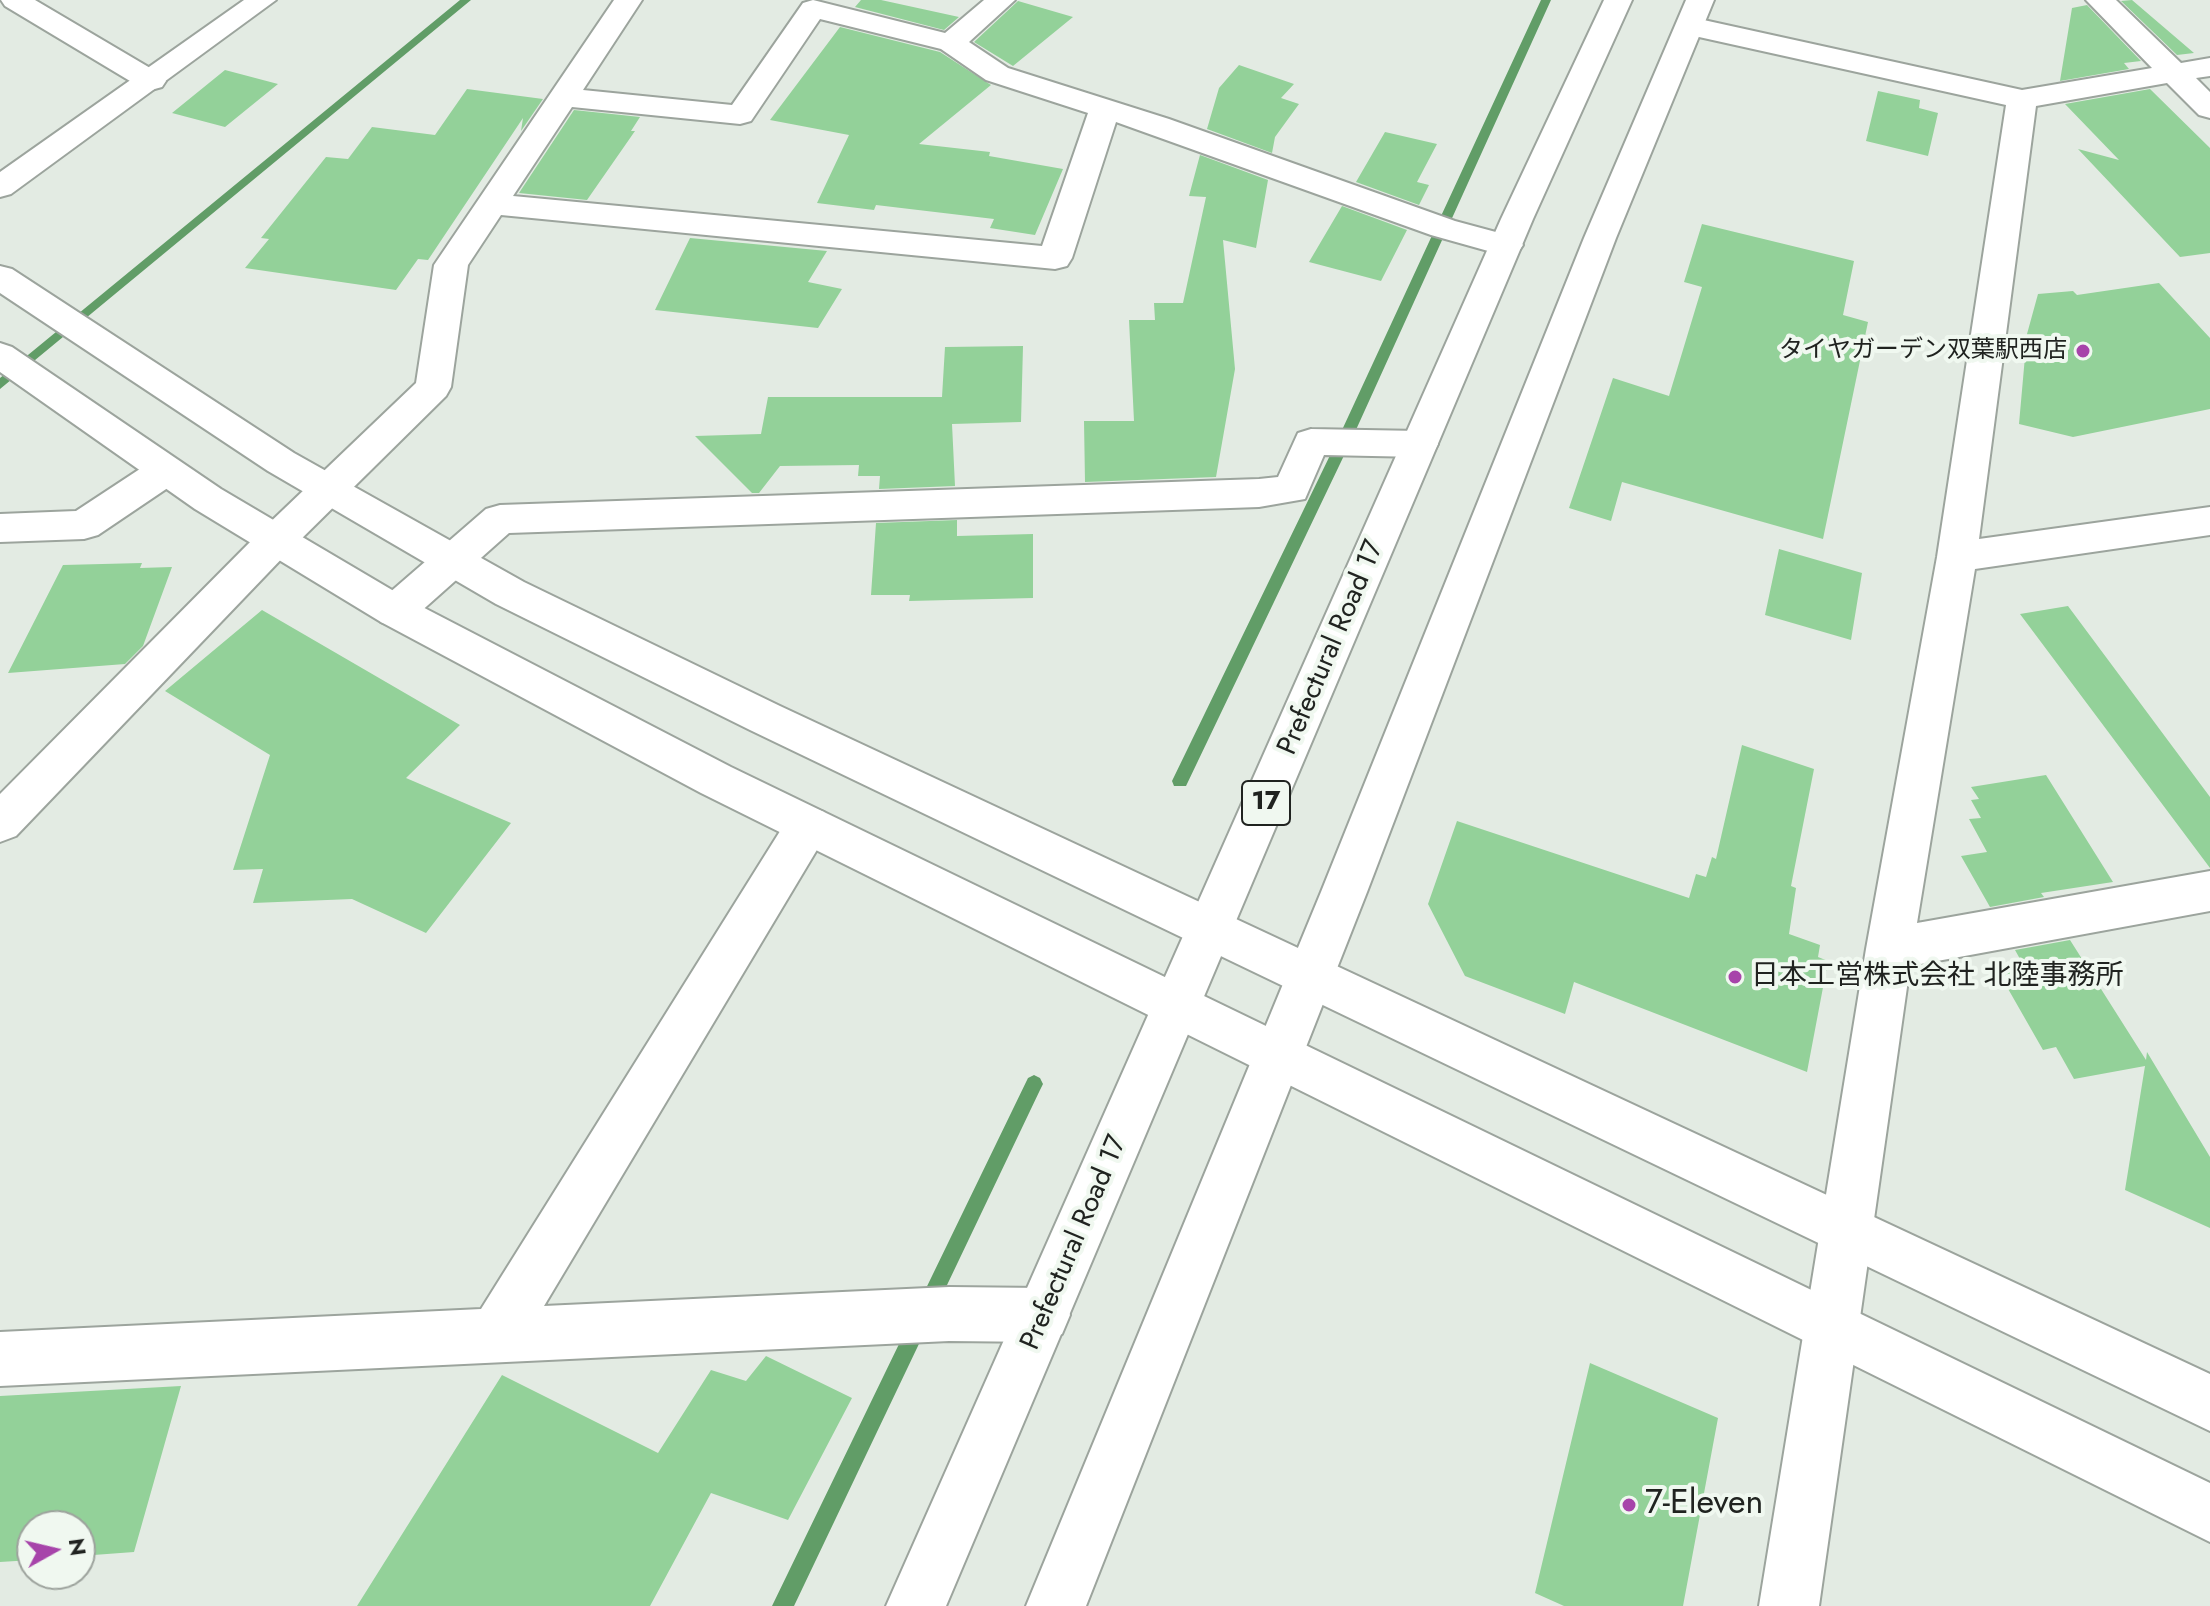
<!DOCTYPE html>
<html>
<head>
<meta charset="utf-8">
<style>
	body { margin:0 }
	#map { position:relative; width:2210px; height:1606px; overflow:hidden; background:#e3ebe3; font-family:Jost,sans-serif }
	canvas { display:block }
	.north { position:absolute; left:16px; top:1510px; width:80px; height:80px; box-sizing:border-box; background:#f0f8f0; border:2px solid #9da39d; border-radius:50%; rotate:82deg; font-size:22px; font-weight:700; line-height:32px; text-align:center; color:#202320 }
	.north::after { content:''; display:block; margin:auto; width:28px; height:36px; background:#a744aa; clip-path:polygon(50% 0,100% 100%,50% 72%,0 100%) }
</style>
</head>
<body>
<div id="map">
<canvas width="2210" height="1606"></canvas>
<div class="north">N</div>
</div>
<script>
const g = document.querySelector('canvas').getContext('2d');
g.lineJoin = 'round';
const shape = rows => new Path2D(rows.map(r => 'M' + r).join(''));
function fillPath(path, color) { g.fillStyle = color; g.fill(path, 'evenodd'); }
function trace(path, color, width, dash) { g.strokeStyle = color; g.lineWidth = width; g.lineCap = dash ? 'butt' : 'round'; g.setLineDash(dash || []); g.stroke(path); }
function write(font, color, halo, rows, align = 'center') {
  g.font = font + ' Jost,"Noto Sans JP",sans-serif'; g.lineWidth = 8; g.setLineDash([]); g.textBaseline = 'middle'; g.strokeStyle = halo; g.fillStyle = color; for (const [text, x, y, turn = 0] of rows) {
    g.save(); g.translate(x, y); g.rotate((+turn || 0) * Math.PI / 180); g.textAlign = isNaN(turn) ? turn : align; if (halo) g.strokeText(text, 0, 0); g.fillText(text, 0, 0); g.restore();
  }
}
const stream = shape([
	[460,0,471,0,0,389,0,378,460,0],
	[1541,0,1551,0,1350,443,1186,786,1174,786,1172,781,1336,443,1541,0],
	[1034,1075,1040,1078,1043,1084,1040,1090,794,1606,772,1606,1028,1078,1034,1075]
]);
const building = shape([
	[861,0,881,0,959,17,944,30,855,7],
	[2132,0,2194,53,2177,55,2121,1],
	[1018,1,1073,17,1013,66,974,42],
	[2087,5,2141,61,2124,63,2129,69,2060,81,2072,8],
	[840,27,940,52,991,85,919,144,990,152,989,156,1063,169,1035,235,990,228,994,219,876,205,874,210,817,203,849,135,770,120],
	[1239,65,1294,84,1281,98,1299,104,1275,137,1272,153,1207,129,1219,88],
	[225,70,278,84,225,127,172,113],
	[467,89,543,99,521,131,523,118,428,260,418,259,396,290,245,268,269,239,261,238,326,157,348,159,372,127,435,135],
	[2150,89,2210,148,2210,253,2180,257,2078,149,2119,160,2065,104],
	[1878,91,1920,100,1919,108,1938,113,1928,156,1866,141],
	[574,110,640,117,631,131,635,131,587,200,519,193],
	[1385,132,1437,144,1417,182,1429,185,1419,205,1356,182],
	[1200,155,1268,180,1256,248,1223,240,1235,369,1216,477,1085,482,1084,421,1134,421,1129,320,1155,320,1154,303,1183,303,1206,197,1189,196],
	[1342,206,1407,230,1381,281,1309,262],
	[1702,224,1854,261,1843,315,1868,322,1823,539,1622,482,1611,521,1569,508,1613,378,1669,396,1702,287,1684,282],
	[690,238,827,251,808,282,842,289,818,328,655,310],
	[2159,283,2210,338,2210,409,2073,437,2019,424,2027,334,2038,294,2073,291,2077,295],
	[1023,346,1021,422,952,424,955,486,879,489,880,476,858,476,859,465,780,466,759,493,752,493,695,436,761,434,768,397,942,397,945,347],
	[957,520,957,536,1033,534,1033,598,909,601,910,595,871,595,876,523],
	[1779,549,1862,573,1851,640,1765,615],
	[142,563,140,568,172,567,143,646,125,664,8,673,63,565],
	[2068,606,2210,797,2210,868,2020,614],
	[262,610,460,725,406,778,511,823,426,933,352,899,253,903,263,869,233,870,270,755,165,691],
	[1742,745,1814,769,1791,886,1796,888,1789,934,1820,945,1818,957,1828,961,1807,1072,1574,982,1565,1014,1465,976,1428,904,1457,821,1689,898,1696,874,1706,877,1712,857,1716,859],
	[2046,775,2113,882,2041,893,2044,897,1990,907,1961,856,1987,852,1969,819,1981,818,1971,800,1979,799,1971,787],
	[2070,940,2146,1060,2147,1052,2210,1157,2210,1228,2125,1190,2145,1066,2074,1079,2056,1047,2043,1050,1999,973,2025,968,2015,950],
	[766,1356,852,1398,788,1520,711,1493,650,1606,357,1606,502,1375,658,1453,711,1370,746,1381],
	[1590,1363,1718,1418,1683,1606,1564,1606,1535,1593],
	[181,1386,134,1552,80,1556,80,1526,32,1526,32,1560,0,1562,0,1396]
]);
const street = shape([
	[1,0,35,0,162,75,166,81,162,87,151,90,140,87,5,6,1,0],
	[614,0,642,0,583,90,732,105,803,3,813,0,945,33,984,0,1015,0,969,42,1008,68,1169,119,1455,221,1518,238,1523,245,1518,252,1506,256,1431,235,1116,122,1072,258,1067,266,1055,269,501,215,468,265,451,387,446,396,290,550,16,836,0,842,0,794,262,530,416,383,434,265,614,0],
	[820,19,941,49,986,80,1088,113,1042,246,513,196,572,107,740,124,751,121,820,19],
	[2086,0,2116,0,2181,63,2210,58,2210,76,2196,78,2210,92,2210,118,2199,115,2167,83,2036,106,1979,539,2210,507,2210,535,1975,569,1917,923,2210,871,2210,911,1910,966,1819,1606,1759,1606,1866,949,1937,557,2006,105,1690,35,1680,32,1676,26,1680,20,1690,17,2022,90,2152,68,2086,0],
	[1311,429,1420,431,1433,435,1438,444,1433,453,1420,457,1324,455,1305,499,1259,507,509,533,409,622,395,627,381,622,375,611,381,600,486,509,500,505,1259,479,1278,477,1298,433,1311,429],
	[165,457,178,461,184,471,178,481,98,535,84,539,0,542,0,514,76,511,152,461,165,457],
	[808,806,824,812,830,825,824,838,544,1306,949,1287,1043,1288,1062,1296,1070,1315,1062,1334,1043,1342,949,1341,0,1386,0,1332,481,1309,792,812,808,806]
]);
const secondary = shape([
	[244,0,276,0,11,194,0,197,0,172,244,0],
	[0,266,12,269,294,453,524,582,780,706,2210,1374,2210,1431,750,730,496,604,268,471,0,293,0,266],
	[0,343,12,347,221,489,409,600,731,767,2210,1483,2210,1542,701,793,381,622,195,509,0,372,0,343]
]);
const primary = shape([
	[1604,0,1632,0,1533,219,946,1606,886,1606,1501,219,1604,0],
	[1686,0,1714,0,1616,238,1367,892,1086,1606,1026,1606,1321,892,1584,238,1686,0]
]);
const markers = [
	[2083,351,8,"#a744aa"],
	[1735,977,8,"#a744aa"],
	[1629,1505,8,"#a744aa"]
];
const farPoinames = [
	["タイヤガーデン双葉駅西店",2067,351]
];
const shields = [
	[1266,803,48]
];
const shieldNames = [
	["17",1266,803]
];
const streetNames = [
	["Prefectural Road 17",1332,648,-67],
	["Prefectural Road 17",1075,1243,-67]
];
const poiNames = [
	["日本工営株式会社 北陸事務所",1751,977]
];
const nearPoinames = [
	["7-Eleven",1645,1505]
];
fillPath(stream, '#619d67');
fillPath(building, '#93d199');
trace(street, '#9ca49d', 4);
trace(secondary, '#9ca49d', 4);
trace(primary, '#9ca49d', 4);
fillPath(street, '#fff');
fillPath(secondary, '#fff');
fillPath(primary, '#fff');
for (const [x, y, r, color] of markers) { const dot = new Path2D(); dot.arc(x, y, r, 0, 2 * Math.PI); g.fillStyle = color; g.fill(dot); trace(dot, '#f0f8f0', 3); }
write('24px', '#202320', '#f0f8f0', farPoinames, 'right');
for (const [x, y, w] of shields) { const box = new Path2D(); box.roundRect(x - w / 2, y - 22, w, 44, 6); g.fillStyle = '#f0f8f0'; g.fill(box); trace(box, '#202320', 2); }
write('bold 26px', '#202320', null, shieldNames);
write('28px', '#202320', '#f0f8f0', streetNames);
write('28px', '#202320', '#f0f8f0', poiNames, 'left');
write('34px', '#202320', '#f0f8f0', nearPoinames, 'left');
</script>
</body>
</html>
